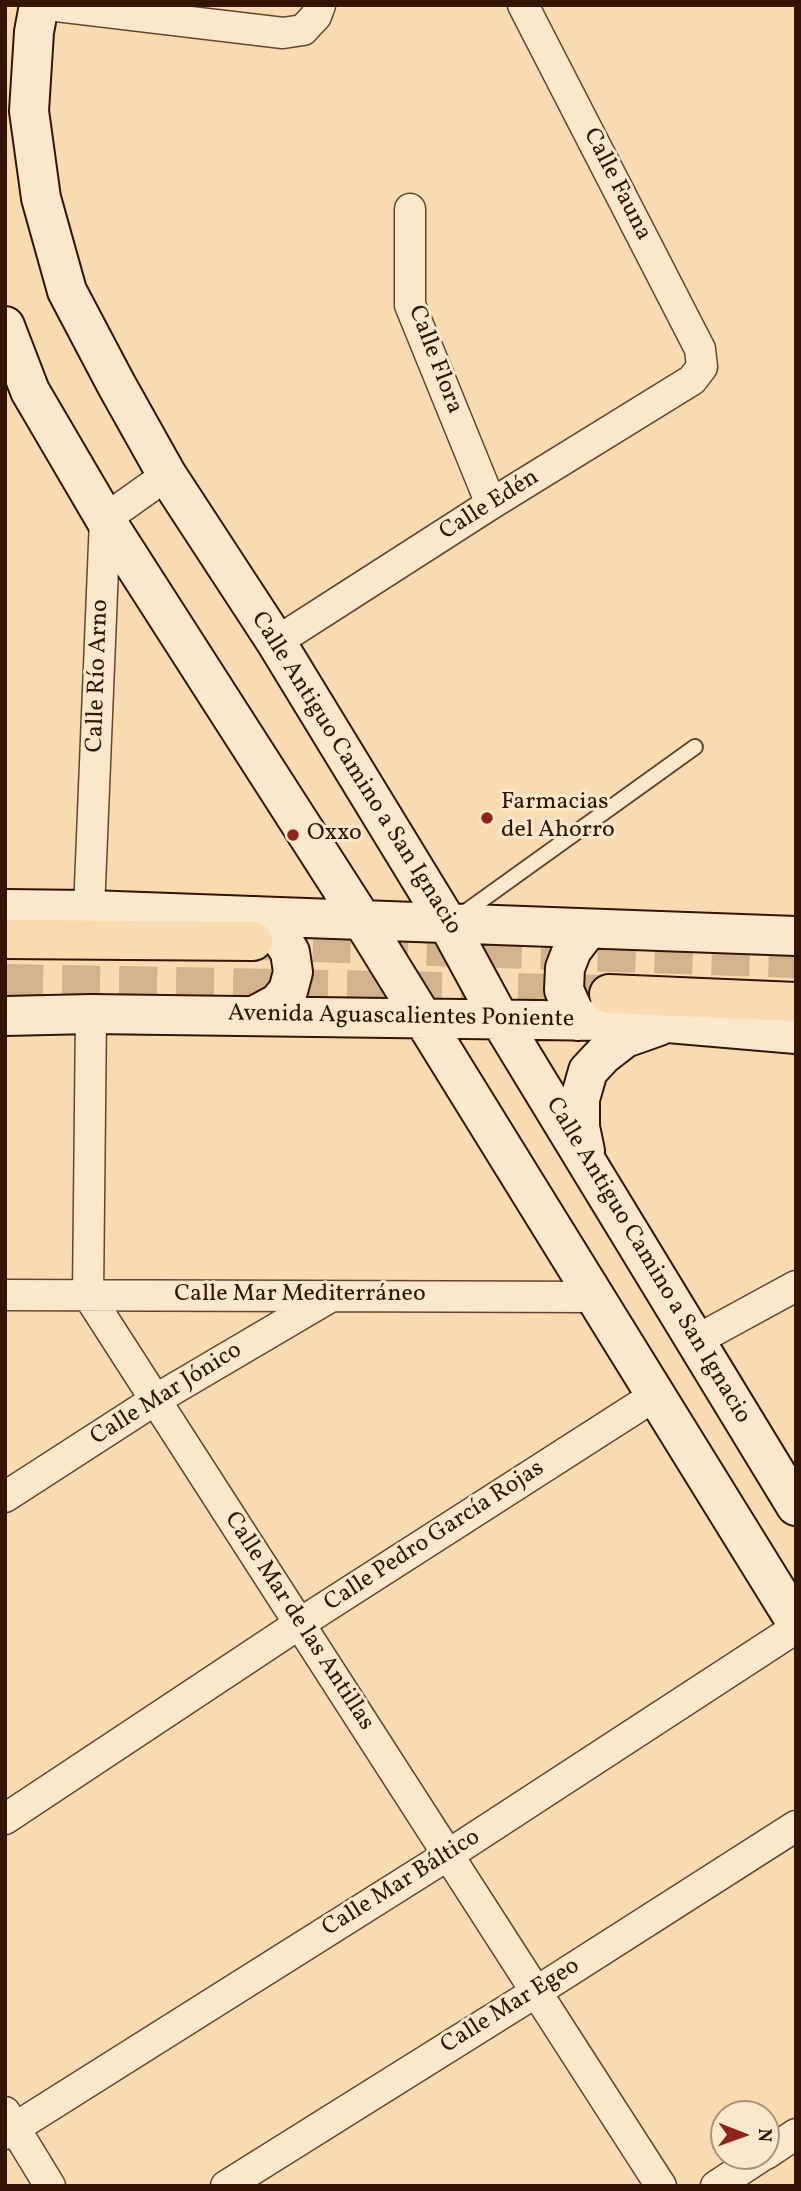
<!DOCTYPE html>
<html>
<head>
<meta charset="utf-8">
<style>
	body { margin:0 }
	#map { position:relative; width:801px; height:2191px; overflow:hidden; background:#f8dbb0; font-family:Vollkorn,serif }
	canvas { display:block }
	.frame { position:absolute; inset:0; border:7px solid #331405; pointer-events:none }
	.north { position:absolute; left:710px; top:2100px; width:70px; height:70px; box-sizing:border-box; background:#fae8cc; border:2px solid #aa937c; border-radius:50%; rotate:91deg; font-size:19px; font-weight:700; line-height:28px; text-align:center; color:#331405 }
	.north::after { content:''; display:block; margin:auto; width:24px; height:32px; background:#8f2418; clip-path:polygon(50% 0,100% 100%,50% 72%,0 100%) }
</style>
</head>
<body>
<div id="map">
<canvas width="801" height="2191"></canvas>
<div class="frame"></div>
<div class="north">N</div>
</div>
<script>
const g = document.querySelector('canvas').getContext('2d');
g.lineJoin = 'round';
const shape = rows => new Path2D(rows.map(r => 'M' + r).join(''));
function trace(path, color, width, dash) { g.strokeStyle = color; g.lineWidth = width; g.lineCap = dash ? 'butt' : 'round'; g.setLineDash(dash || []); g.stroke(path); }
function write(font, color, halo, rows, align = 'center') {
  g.font = font + ' Vollkorn,serif'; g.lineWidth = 6; g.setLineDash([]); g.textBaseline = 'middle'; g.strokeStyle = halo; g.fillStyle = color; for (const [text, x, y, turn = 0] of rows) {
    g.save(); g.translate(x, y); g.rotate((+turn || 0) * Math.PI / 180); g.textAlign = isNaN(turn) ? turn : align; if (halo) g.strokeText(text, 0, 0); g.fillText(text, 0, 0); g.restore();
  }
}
const primaryTunnel = shape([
	[256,941,796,959],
	[5,983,609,994]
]);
const lane = shape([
	[461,915,695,747]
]);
const street = shape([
	[48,5,283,33,303,30,316,16,320,5],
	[410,209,410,305,491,504],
	[276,642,491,504,692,380,702,367,700,349,523,5],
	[89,910,105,519,167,475],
	[91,1014,88,1295,661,2186],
	[5,1295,595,1297],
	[695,1341,796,1286],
	[5,1497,155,1400,330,1297],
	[5,1819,299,1624,656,1395],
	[5,2112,50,2186],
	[5,2134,448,1855,796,1628],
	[766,2154,796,2134],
	[226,2186,536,1992,796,1826],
	[716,2186,762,2156]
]);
const secondary = shape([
	[39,5,34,32,29,111,41,198,67,291,116,384,167,475,276,642,448,924,499,1018,796,1506],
	[5,326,30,391,105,519,362,920,796,1622],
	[5,909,89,910,796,936],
	[5,1016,91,1014,612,1021,668,1023,796,1034],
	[254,1016,278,1003,288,991,293,972,290,952,281,938,255,916],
	[578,1021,564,990,565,968,572,950,588,929],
	[585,1151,580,1127,580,1099,588,1071,603,1055,625,1038,659,1026]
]);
const primary = shape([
	[5,939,253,941],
	[609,994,796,1002]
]);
const markers = [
	[487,818,7,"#8f2418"],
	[293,835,7,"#8f2418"]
];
const streetNames = [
	["Calle Fauna",616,185,63],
	["Calle Flora",434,360,69],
	["Calle Edén",490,506,-32],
	["Calle Río Arno",99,676,-88],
	["Calle Antiguo Camino a San Ignacio",355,774,58],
	["Avenida Aguascalientes Poniente",401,1018,1],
	["Calle Antiguo Camino a San Ignacio",647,1261,59],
	["Calle Mar Mediterráneo",300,1296],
	["Calle Mar Jónico",167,1395,-32],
	["Calle Pedro García Rojas",435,1537,-33],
	["Calle Mar de las Antillas",298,1622,57],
	["Calle Mar Báltico",402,1884,-32],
	["Calle Mar Egeo",511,2007,-32]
];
const poiNames = [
	["Farmacias",501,804],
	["del Ahorro",501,832],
	["Oxxo",307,835]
];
trace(primaryTunnel, '#d1b38e', 38, [38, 19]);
trace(lane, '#644630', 18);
trace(street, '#644630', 33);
trace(secondary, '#331405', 42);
trace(primary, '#331405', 42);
trace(lane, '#fae8cc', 14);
trace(street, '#fae8cc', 30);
trace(secondary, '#fae8cc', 38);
trace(primary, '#f8dbb0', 38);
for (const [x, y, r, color] of markers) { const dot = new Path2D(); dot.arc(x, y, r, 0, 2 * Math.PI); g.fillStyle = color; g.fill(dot); trace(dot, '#fae8cc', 2.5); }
write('24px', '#331405', '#fae8cc', streetNames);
write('24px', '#331405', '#fae8cc', poiNames, 'left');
</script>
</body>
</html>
